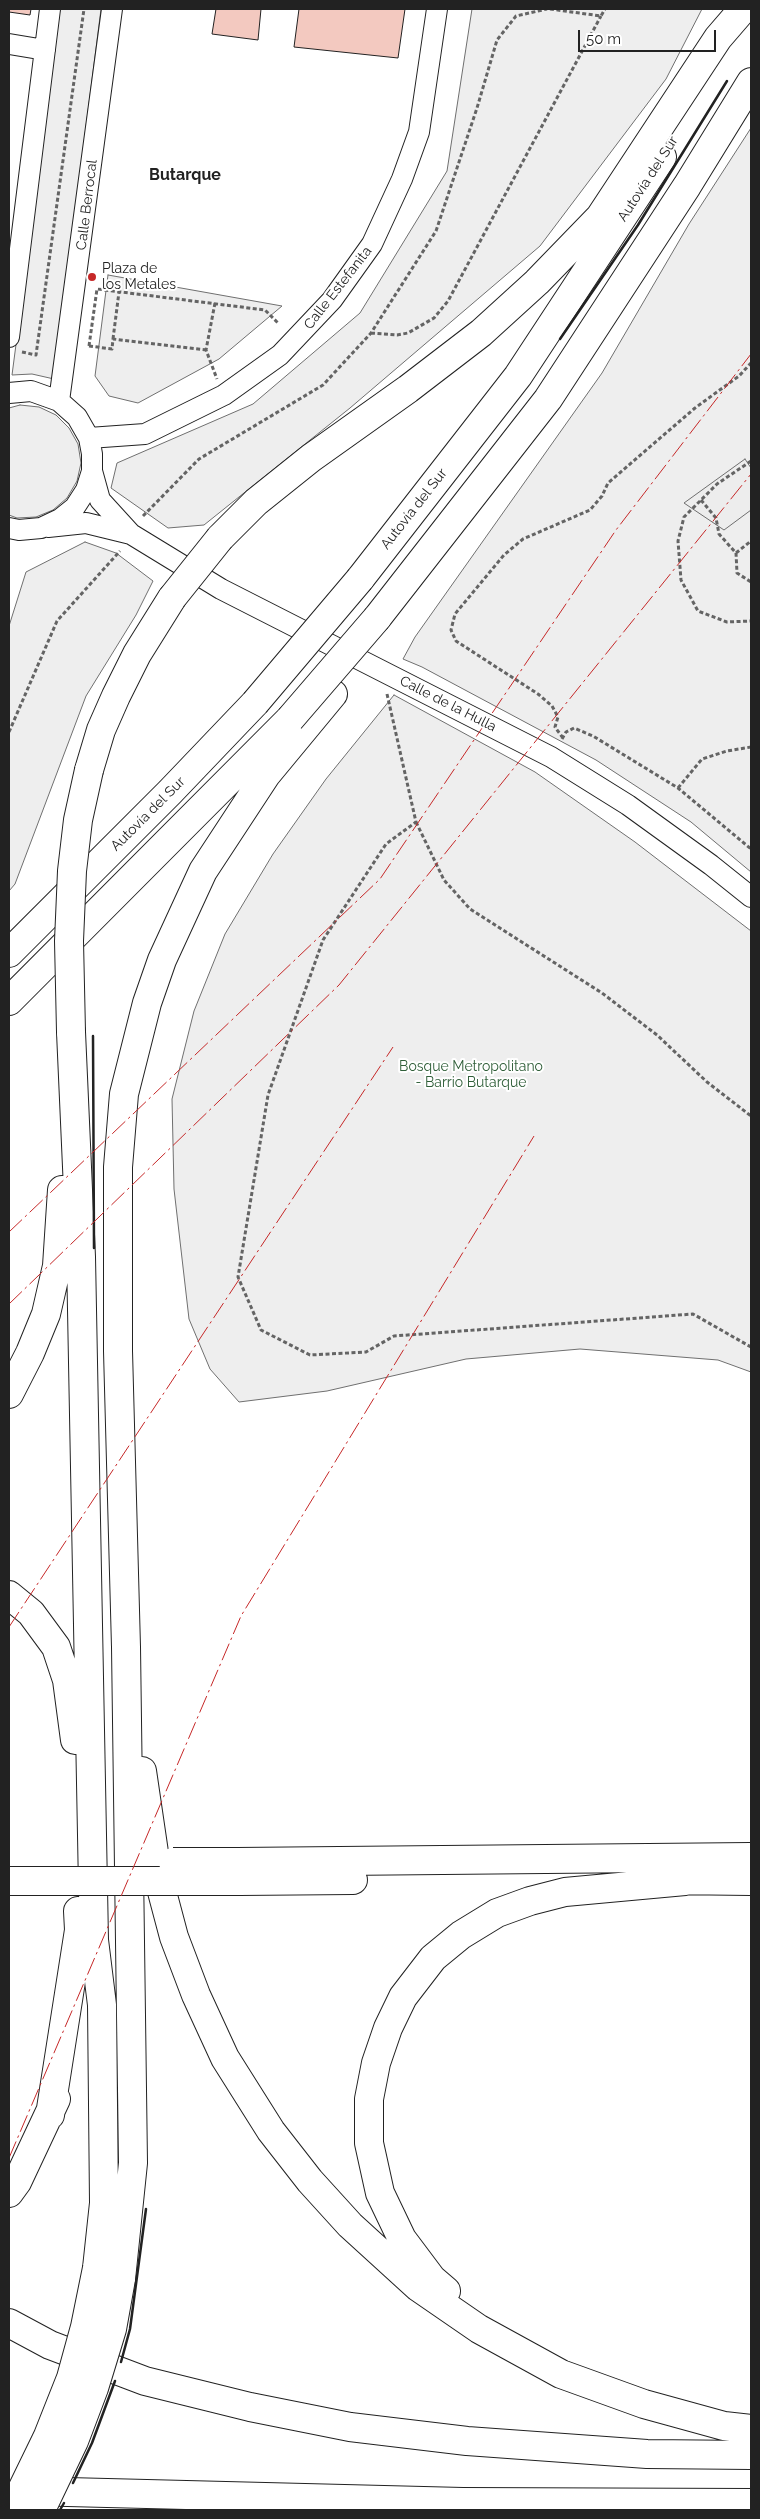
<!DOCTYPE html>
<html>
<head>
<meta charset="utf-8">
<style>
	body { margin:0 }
	#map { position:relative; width:760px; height:2519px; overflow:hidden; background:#fff; font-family:Raleway,sans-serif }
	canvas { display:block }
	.frame { position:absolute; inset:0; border:10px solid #222; pointer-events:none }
	.scale { position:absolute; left:578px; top:30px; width:138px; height:22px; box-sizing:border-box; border:2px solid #222; border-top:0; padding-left:6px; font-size:15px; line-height:18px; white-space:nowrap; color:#222; -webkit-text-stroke:4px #fff; paint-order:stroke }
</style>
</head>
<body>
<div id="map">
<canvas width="760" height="2519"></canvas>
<div class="frame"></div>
<div class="scale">50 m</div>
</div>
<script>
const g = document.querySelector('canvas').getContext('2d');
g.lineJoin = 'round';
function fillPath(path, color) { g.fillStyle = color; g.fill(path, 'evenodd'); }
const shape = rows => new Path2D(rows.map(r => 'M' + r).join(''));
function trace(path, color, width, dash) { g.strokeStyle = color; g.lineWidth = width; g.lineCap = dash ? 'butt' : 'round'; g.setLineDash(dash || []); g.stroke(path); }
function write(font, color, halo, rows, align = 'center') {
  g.font = font + ' Raleway,sans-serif'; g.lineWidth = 4; g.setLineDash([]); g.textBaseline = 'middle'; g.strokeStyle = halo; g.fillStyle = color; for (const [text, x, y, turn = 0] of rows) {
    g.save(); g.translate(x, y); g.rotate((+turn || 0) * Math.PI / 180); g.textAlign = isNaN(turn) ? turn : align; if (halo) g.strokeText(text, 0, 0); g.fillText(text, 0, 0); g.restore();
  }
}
const green = shape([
	[60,9,101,9,54,379,32,374,12,375,60,9],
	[472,9,702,9,666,79,540,246,350,408,204,525,168,528,111,488,117,463,253,404,360,313,447,171,472,9],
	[751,128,751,872,691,822,596,760,422,667,403,659,415,637,602,373,689,224,751,128],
	[108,275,282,306,219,359,138,403,109,396,95,376,108,275],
	[20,405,39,407,56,415,69,428,78,444,81,463,77,481,67,498,53,510,36,517,17,518,9,515,9,408,20,405],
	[85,542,116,553,153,581,136,615,86,696,15,884,9,891,9,626,26,572,85,542],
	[394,695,535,772,635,842,751,931,751,1372,718,1360,580,1349,466,1359,327,1391,239,1402,210,1369,189,1319,174,1189,172,1099,194,1011,225,934,273,854,326,779,394,695]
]);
const parking = shape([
	[745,459,751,468,751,510,724,530,684,503,745,459]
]);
const building = shape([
	[9,9,31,9,30,15,9,12,9,9],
	[216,9,261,9,258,40,212,34,216,9],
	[299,9,405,9,398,58,294,47,299,9]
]);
const path = shape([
	[550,9,601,16,605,9],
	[215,303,206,350,217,379],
	[371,333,397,335,408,333,434,318,448,301,601,16],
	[113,339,119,292],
	[89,346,97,289,265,310,278,323],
	[89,346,112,349,113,339,206,350],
	[22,352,36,355,84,9],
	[751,461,717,484,684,517,678,541,681,580,698,611,727,622,751,621],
	[701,500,716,518,719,534,736,553,737,573,751,582],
	[143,516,199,459,323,385,371,333,436,231,477,108,497,40,516,16,547,9],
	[736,553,751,541],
	[387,694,416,822,386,844,323,940,268,1095,238,1277,261,1330,310,1355,366,1352,394,1336,693,1314,751,1347],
	[9,732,57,621,120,551],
	[563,738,555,727,558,717,552,706,538,694,456,641,451,630,455,614,504,555,523,539,590,510,602,496,608,483,695,408,739,376,751,363],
	[562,739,566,732,574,728,593,736,678,788,751,849],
	[678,788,702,759,727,751,751,747],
	[416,822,444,880,470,909,602,993,657,1035,707,1082,751,1116]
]);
const minor = shape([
	[9,44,45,50],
	[9,337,50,9],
	[9,393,31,391,59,401,77,417,89,438,92,454,92,471,86,490,75,507,60,519,41,528,19,530,9,528],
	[59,401,112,9],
	[89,438,145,434,224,395,280,355,332,300,372,244,402,179,419,132,437,9],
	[92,471,100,500,131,534,221,589,551,757,628,805,711,865,751,897],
	[48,527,86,523,131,534]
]);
const highway = shape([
	[220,538,256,502,311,458,408,389,481,333,537,282,600,217,718,38,743,9],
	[360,579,518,376,662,157],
	[377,618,548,399,687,186,751,82],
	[89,770,101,730,116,696,137,654,172,598],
	[9,953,170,792,255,703],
	[9,1001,290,719],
	[71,1032,81,1257,94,1940,102,2005,104,2203,97,2268],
	[9,1394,30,1353,46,1314,57,1266,62,1190],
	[9,1595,31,1613,56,1647,67,1680,75,1740],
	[142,1771,157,1873,174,1937,196,1995,225,2058,271,2131,310,2181,350,2225,418,2287,479,2329,561,2374,644,2404,724,2426,751,2429],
	[237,1862,751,1857],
	[668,1880,751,1881],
	[239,1881,353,1880],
	[50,2115,79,1930,78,1911],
	[9,2193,17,2182,56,2099],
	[121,2279,133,2163,126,1647,118,1351,118,1167,124,1094,147,1003,162,960,203,871,266,775,333,694],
	[446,2291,432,2279,402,2239,380,2193,369,2143,369,2099,376,2063,388,2028,403,1997,433,1958,461,1935,497,1913,530,1901,565,1892,685,1881],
	[9,2323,50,2345,145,2381,250,2407,350,2427,467,2441,647,2454,751,2455],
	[28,2491,463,2502,751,2503]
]);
const highwayBridge = shape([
	[172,598,220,538],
	[255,703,360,579],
	[290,719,377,618],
	[71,1032,69,941,72,871,78,820,89,770],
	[173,1862,237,1862],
	[9,1881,239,1881],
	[12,2510,48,2436,71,2378,85,2327,97,2268],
	[41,2510,74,2441,94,2388,112,2329,121,2279]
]);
const wall = shape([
	[560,339,638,225,727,81],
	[93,1036,94,1248],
	[121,2362,130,2329,146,2209],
	[73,2483,92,2443,115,2381],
	[60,2510,64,2503]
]);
const power = shape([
	[9,1232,380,879,616,530,751,354],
	[9,1304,339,985,751,474],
	[9,1627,393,1047],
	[9,2158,241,1616,534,1136]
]);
const markers = [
	[92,277,5,"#c62828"]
];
const streetNames = [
	["Autovía del Sur",648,179,-57],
	["Calle Berrocal",87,205,-83],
	["Calle Estefanita",338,288,-52],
	["Autovía del Sur",414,509,-52],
	["Calle de la Hulla",448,704,27],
	["Autovía del Sur",148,814,-45]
];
const poiNames = [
	["Plaza de",102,269],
	["los Metales",102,285]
];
const parkNames = [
	["Bosque Metropolitano",471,1067],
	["- Barrio Butarque",471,1083]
];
const quarterNames = [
	["Butarque",185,175]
];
fillPath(green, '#eee');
trace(green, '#6f6f6f', 1);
fillPath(parking, '#ededed');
trace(parking, '#6f6f6f', 1);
fillPath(building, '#f3c9c0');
trace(building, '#222', 1);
trace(minor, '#222', 22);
trace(highway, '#222', 30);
trace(path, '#646464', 3, [4, 2.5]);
trace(minor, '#fff', 20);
trace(highway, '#fff', 28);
trace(highwayBridge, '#222', 30, []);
trace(highwayBridge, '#fff', 28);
trace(wall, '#222', 2.5);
trace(power, '#c62828', 1, [18, 4, 2.5, 4]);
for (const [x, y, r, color] of markers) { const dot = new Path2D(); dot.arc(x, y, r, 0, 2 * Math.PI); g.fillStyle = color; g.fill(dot); trace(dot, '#fff', 2); }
write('14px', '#222', '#fff', streetNames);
write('14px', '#222', '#fff', poiNames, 'left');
write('14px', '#2f5e38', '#fff', parkNames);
write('bold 16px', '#222', '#fff', quarterNames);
</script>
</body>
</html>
